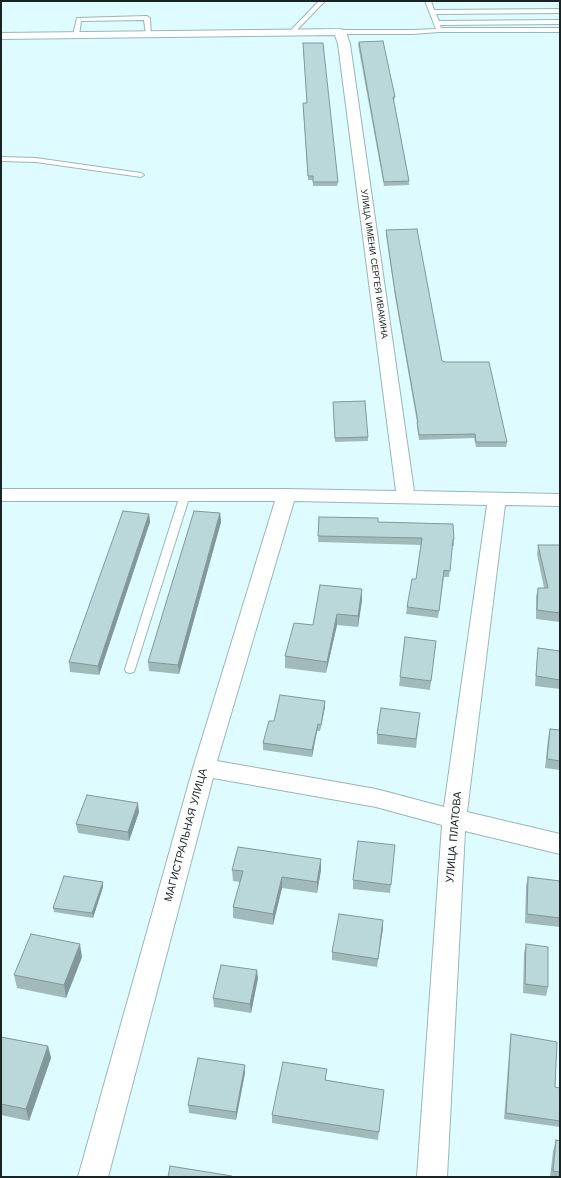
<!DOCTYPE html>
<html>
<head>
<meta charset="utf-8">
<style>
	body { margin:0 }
	#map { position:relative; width:561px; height:1178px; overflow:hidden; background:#defcff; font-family:"Work Sans",sans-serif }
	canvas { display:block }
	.frame { position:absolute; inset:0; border:2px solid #192425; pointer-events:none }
</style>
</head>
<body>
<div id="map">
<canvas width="561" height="1178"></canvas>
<div class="frame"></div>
</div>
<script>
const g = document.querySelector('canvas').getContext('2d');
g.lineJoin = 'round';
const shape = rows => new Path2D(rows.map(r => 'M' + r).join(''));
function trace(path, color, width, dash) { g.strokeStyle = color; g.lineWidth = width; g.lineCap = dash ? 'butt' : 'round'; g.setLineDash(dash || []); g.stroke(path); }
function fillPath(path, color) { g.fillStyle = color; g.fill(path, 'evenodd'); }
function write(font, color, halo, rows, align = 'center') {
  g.font = font + ' "Work Sans",sans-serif'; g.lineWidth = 3; g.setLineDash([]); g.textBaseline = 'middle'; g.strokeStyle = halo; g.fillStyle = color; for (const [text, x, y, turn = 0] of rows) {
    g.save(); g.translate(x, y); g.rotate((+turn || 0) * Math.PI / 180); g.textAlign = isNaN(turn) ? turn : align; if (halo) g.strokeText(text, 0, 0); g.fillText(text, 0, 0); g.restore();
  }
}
const lane = shape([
	[319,1,325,1,295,32,291,32,291,30,319,1],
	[425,1,431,1,434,10,560,9,560,13,436,14,439,21,560,20,560,24,440,25,441,28,560,28,560,32,439,32,412,34,340,34,337,32,340,30,412,30,436,29,425,1],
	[147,16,150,18,151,36,146,35,144,20,81,21,79,35,76,37,73,35,77,18,147,16],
	[1,157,36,158,141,173,144,175,141,177,36,162,1,161,1,157],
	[185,492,190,495,135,669,134,672,130,673,126,672,125,669,180,495,185,492]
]);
const street = shape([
	[340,29,344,30,346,32,350,44,414,491,560,494,560,506,505,505,467,812,560,834,560,854,465,831,447,1177,417,1177,442,825,376,807,213,778,108,1177,78,1177,193,768,275,501,1,501,1,489,286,489,396,491,338,44,335,35,1,39,1,33,340,29],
	[294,501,487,505,444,807,376,789,217,761,294,501]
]);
const wall = shape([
	[359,42,395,97,394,101,409,181,409,185,384,186,358,45],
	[303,46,338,182,337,186,313,186,313,180,308,180,303,107,307,103],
	[386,230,442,361,507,442,506,447,476,447,474,438,419,440,417,426,417,422,395,296,386,234],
	[333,402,368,437,368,441,335,442],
	[220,513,221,522,179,674,149,671,148,662],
	[149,514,150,522,99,675,70,672,69,662],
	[319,517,378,522,454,539,454,546,452,546,449,577,444,577,438,618,406,614,407,607,416,579,421,545,318,542],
	[538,545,560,545,560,622,536,619,536,597,538,588,544,588,537,554],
	[362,600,358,627,337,625,326,673,285,668,285,656,313,625],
	[436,641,430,690,399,686,400,677],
	[538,648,560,651,560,689,535,686,537,657],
	[325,701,325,707,320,731,317,731,312,757,263,750,263,743,274,721],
	[419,722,416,748,377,744,377,734],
	[550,729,560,730,560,770,545,768,548,738],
	[139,812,129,841,78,833,76,824],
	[395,845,390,893,353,889,353,880],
	[321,859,321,870,317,893,282,888,273,925,233,918,233,907,240,882,233,881,232,870],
	[528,877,560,881,560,927,525,923,526,886],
	[103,882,103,887,93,918,54,912,53,908],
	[383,920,377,967,332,960,332,952],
	[526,944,548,987,546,996,523,993,524,953],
	[82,957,66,998,17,988,14,975],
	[258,978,251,1013,214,1007,213,998],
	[511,1034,555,1087,560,1088,560,1127,504,1119,510,1040],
	[1,1037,48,1046,51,1058,29,1121,1,1115],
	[245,1065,245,1073,236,1120,189,1113,188,1105],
	[326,1077,326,1080,384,1090,378,1140,272,1123,272,1115],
	[556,1140,560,1141,560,1177,550,1177,553,1151]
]);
const shadedWall = shape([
	[220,513,221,522,179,674,178,665],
	[149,514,150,522,99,675,98,666],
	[362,589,362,600,358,627,358,616],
	[337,614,337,625,326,673,327,662],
	[325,701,325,707,320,731],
	[318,724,317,731,312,757,312,750],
	[138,803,139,812,129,841,128,832],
	[321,859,321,870,317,893,317,882],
	[282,877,282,888,273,925,273,914],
	[103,882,103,887,93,918,92,913],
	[383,920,383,929,377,967,378,959],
	[80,944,82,957,66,998,64,985],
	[257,970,258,978,251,1013,250,1004],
	[48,1046,51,1058,29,1121,26,1109],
	[245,1065,245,1073,236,1120,236,1112]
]);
const building = shape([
	[383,41,395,97,393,97,409,181,384,182,359,42,383,41],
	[303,43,323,43,338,182,313,182,313,176,308,176,303,103,307,103,303,43],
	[417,229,442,361,445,362,489,362,507,442,476,442,475,434,419,435,417,422,418,422,395,292,386,230,417,229],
	[365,401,368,437,335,438,333,402,365,401],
	[123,511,149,514,98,666,69,662,123,511],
	[194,511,220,513,178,665,148,662,194,511],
	[319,517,378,518,378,522,453,524,454,539,453,539,450,571,444,570,439,611,407,607,412,579,416,579,422,538,318,536,319,517],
	[538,545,560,545,560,613,537,610,538,588,548,588,538,545],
	[320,585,362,589,358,616,337,614,327,662,285,656,294,623,313,625,320,585],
	[405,637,436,641,431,681,400,677,405,637],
	[538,648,560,651,560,680,536,676,538,648],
	[280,695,325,701,321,725,318,724,312,750,263,743,269,721,274,721,280,695],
	[381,708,420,713,416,739,377,734,381,708],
	[550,729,560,730,560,761,547,759,550,729],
	[87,795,138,803,128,832,76,824,87,795],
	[358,841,395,845,391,885,353,880,358,841],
	[238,847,321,859,317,882,282,877,273,914,233,907,243,871,232,870,238,847],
	[64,876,103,882,92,913,53,908,64,876],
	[528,877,560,881,560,918,527,914,528,877],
	[339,914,383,920,378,959,332,952,339,914],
	[31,934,80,944,64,985,14,975,31,934],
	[526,944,548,947,548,987,525,984,526,944],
	[221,965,257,970,250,1004,213,998,221,965],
	[511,1034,557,1042,555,1087,560,1088,560,1121,506,1113,511,1034],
	[1,1037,48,1046,26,1109,1,1104,1,1037],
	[198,1058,245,1065,236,1112,188,1105,198,1058],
	[283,1062,327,1069,325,1080,384,1090,379,1132,272,1115,283,1062],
	[556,1140,560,1141,560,1172,553,1171,556,1140],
	[170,1166,232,1176,232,1177,168,1177,170,1166]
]);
const farStreetnames = [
	["УЛИЦА ИМЕНИ СЕРГЕЯ ИВАКИНА",374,264,82]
];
const streetNames = [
	["МАГИСТРАЛЬНАЯ УЛИЦА",186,835,-75],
	["УЛИЦА ПЛАТОВА",454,837,-85]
];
trace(lane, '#99b6b8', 2);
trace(street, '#99b6b8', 2);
fillPath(lane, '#fff');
fillPath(street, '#fff');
fillPath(wall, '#a0babb');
fillPath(shadedWall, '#829799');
fillPath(building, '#bad8da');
trace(building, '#829799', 1);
write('9px', '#192425', '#fff', farStreetnames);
write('11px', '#192425', '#fff', streetNames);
</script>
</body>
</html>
